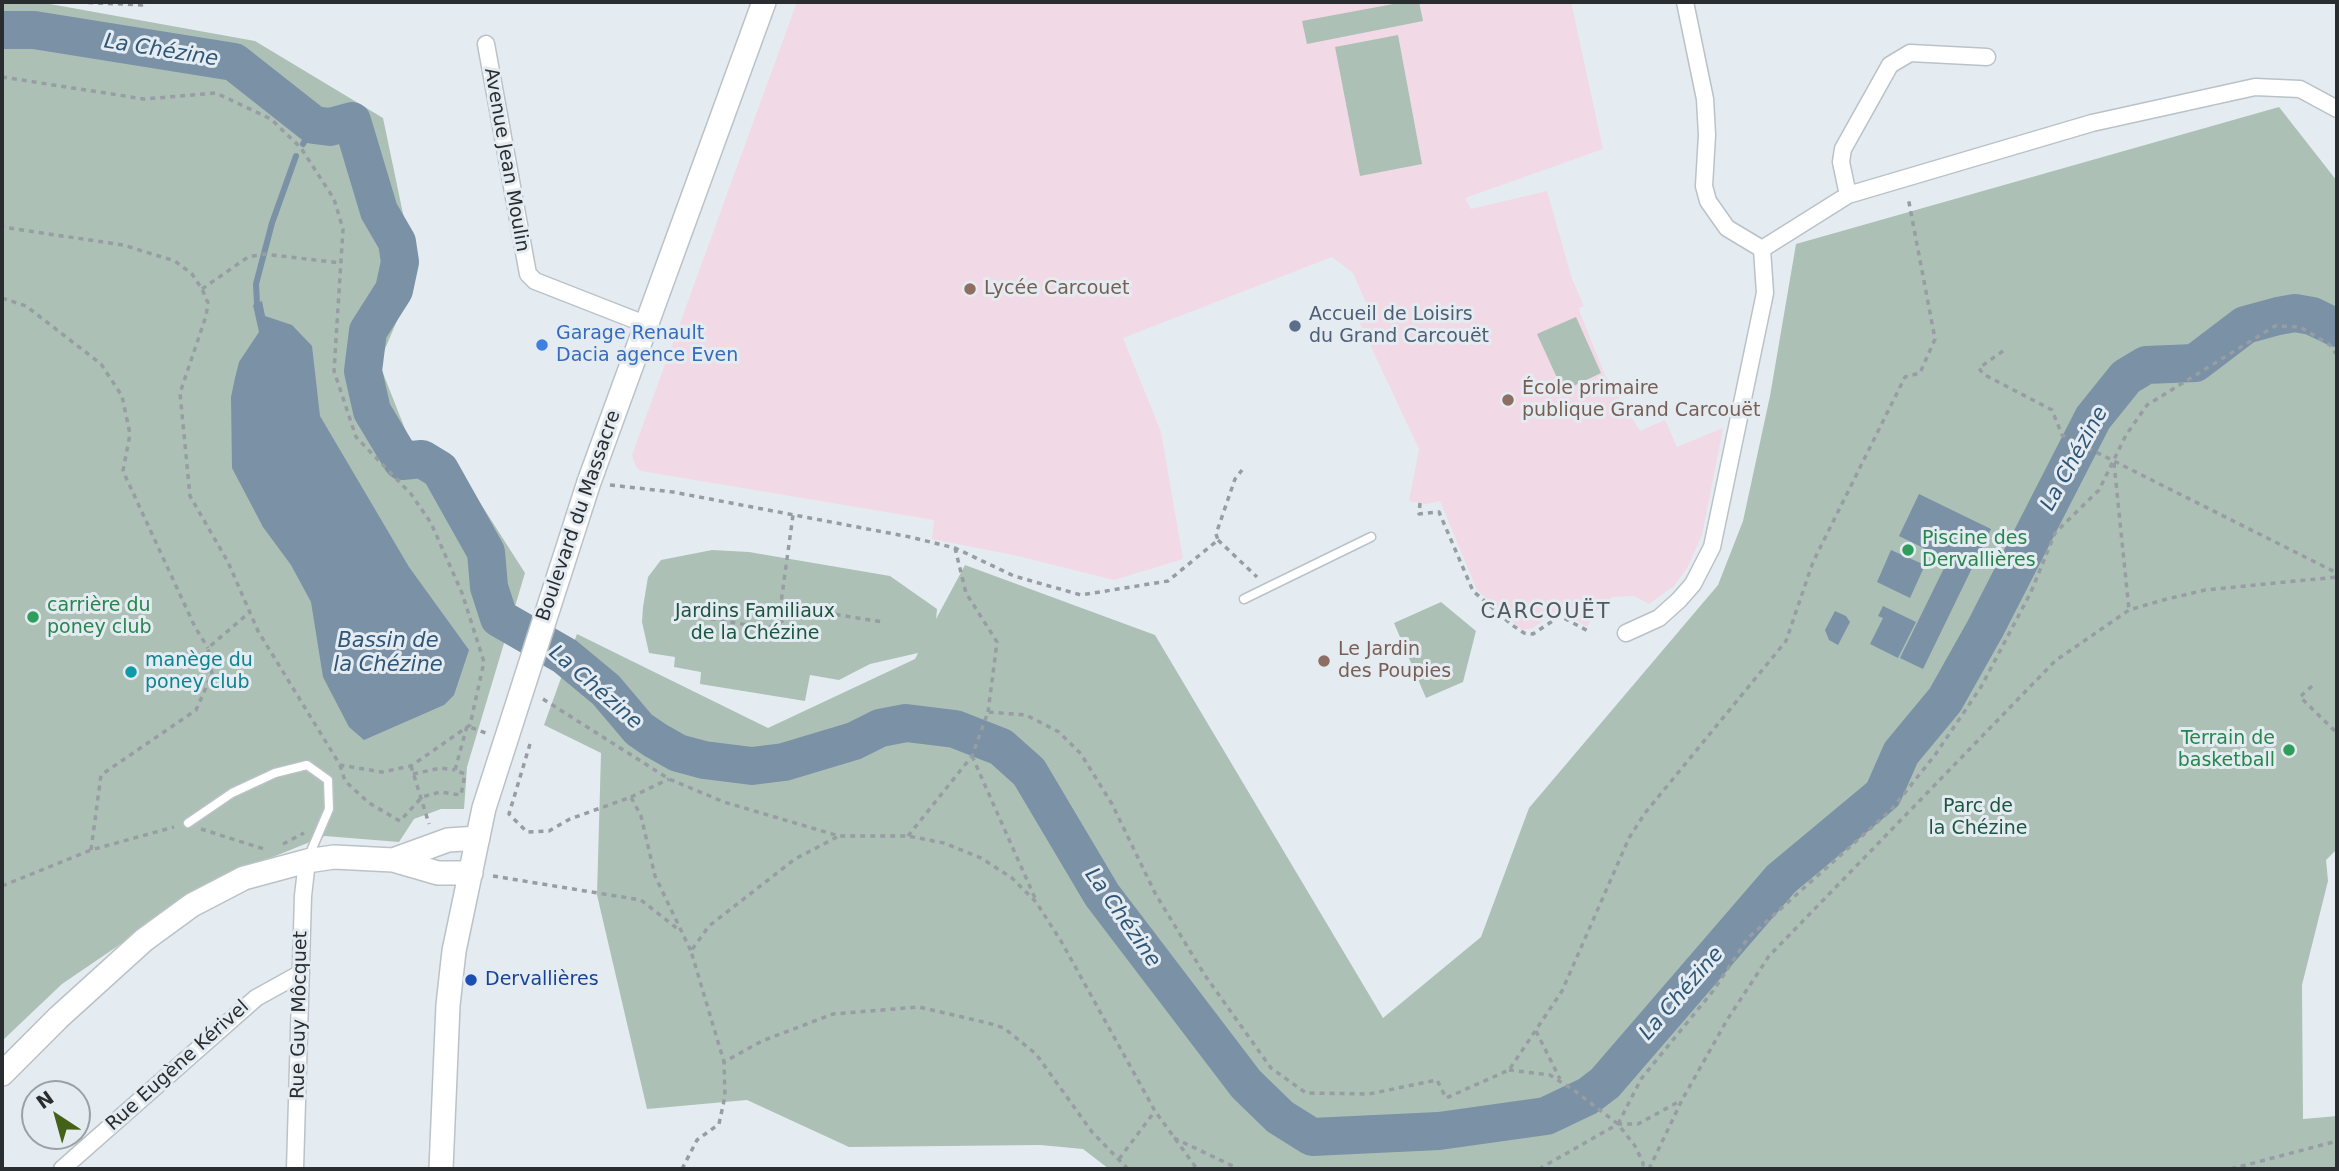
<!DOCTYPE html>
<html>
<head>
<meta charset="utf-8">
<style>
	body { margin:0 }
	#map { position:relative; width:2339px; height:1171px; overflow:hidden; background:#e4ecf2; font-family:"DejaVu Sans",sans-serif }
	canvas { display:block }
	.frame { position:absolute; inset:0; border:4px solid #2a2d2f; pointer-events:none }
	.north { position:absolute; left:21px; top:1080px; width:70px; height:70px; box-sizing:border-box; background:#e4ecf2; border:2px solid #9aa0a4; border-radius:50%; rotate:324deg; font-size:19px; font-weight:700; line-height:28px; text-align:center; color:#2a2d2f }
	.north::after { content:''; display:block; margin:auto; width:24px; height:32px; background:#436217; clip-path:polygon(50% 0,100% 100%,50% 72%,0 100%) }
</style>
</head>
<body>
<div id="map">
<canvas width="2339" height="1171"></canvas>
<div class="frame"></div>
<div class="north">N</div>
</div>
<script>
const g = document.querySelector('canvas').getContext('2d');
g.lineJoin = 'round';
function fillPath(path, color) { g.fillStyle = color; g.fill(path, 'evenodd'); }
const shape = rows => new Path2D(rows.map(r => 'M' + r).join(''));
function trace(path, color, width, dash) { g.strokeStyle = color; g.lineWidth = width; g.lineCap = dash ? 'butt' : 'round'; g.setLineDash(dash || []); g.stroke(path); }
function write(font, color, halo, rows, align = 'center') {
  g.font = font + ' "DejaVu Sans",sans-serif'; g.lineWidth = 6; g.setLineDash([]); g.textBaseline = 'middle'; g.strokeStyle = halo; g.fillStyle = color; for (const [text, x, y, turn = 0] of rows) {
    g.save(); g.translate(x, y); g.rotate((+turn || 0) * Math.PI / 180); g.textAlign = isNaN(turn) ? turn : align; if (halo) g.strokeText(text, 0, 0); g.fillText(text, 0, 0); g.restore();
  }
}
const education = shape([
	[797,2,1571,2,1603,149,1465,198,1471,209,1547,191,1572,279,1584,306,1579,308,1580,313,1605,375,1640,431,1665,420,1677,447,1723,428,1702,535,1687,568,1674,586,1649,604,1634,596,1612,597,1594,613,1587,627,1558,609,1533,628,1522,630,1515,624,1477,590,1440,501,1426,504,1409,501,1419,449,1356,315,1369,309,1353,273,1332,257,1123,338,1161,432,1183,559,1114,580,1018,556,932,539,934,520,641,471,636,467,632,455]
]);
const green = shape([
	[2,2,39,2,255,41,383,118,416,276,379,363,409,439,454,462,525,573,467,767,464,809,441,809,414,819,399,842,325,836,213,881,62,984,2,1041],
	[1404,2,1419,2,1423,21,1307,44,1302,21],
	[1398,35,1422,164,1360,176,1335,47],
	[2279,107,2337,181,2337,849,2326,860,2328,881,2302,985,2303,1119,2337,1116,2337,1169,1109,1169,1083,1149,1040,1145,849,1147,747,1100,647,1109,597,895,601,753,544,725,577,634,768,728,915,659,918,653,870,664,839,680,810,675,805,701,700,684,701,672,674,667,675,657,649,653,642,622,643,607,648,577,661,560,712,550,749,552,890,576,937,609,936,619,965,565,1155,635,1383,1018,1481,937,1529,808,1718,585,1743,521,1770,396,1796,244],
	[1576,317,1601,373,1563,391,1537,334],
	[1441,602,1476,631,1463,682,1426,698,1394,623]
]);
const water = shape([
	[262,301,265,316,292,325,312,346,320,416,409,567,469,650,454,695,444,705,364,740,349,727,323,677,311,602,291,565,263,527,232,468,231,397,235,378,239,362,259,332,253,305],
	[1919,494,1991,529,1923,669,1900,658,1948,560,1899,536],
	[1891,550,1925,565,1910,598,1877,582],
	[1883,606,1916,622,1898,658,1870,644,1883,618,1878,616],
	[1835,611,1846,616,1850,622,1838,645,1829,640,1825,630]
]);
const stream = shape([
	[303,144,314,125],
	[257,304,256,284,272,223,296,156]
]);
const river = shape([
	[2,30,34,30,234,62,314,125,330,127,352,121,379,211,397,242,400,262,394,290,368,331,363,371,372,411,402,461,422,459,440,470,486,552,489,587,499,618,565,656,606,690,639,729,655,740,678,753,704,760,752,766,784,762,854,741,880,728,906,723,955,729,1001,747,1029,772,1102,895,1246,1084,1280,1117,1312,1137,1439,1131,1546,1116,1588,1096,1605,1083,1781,879,1883,794,1901,753,1945,700,1985,629,2093,418,2126,377,2146,365,2195,363,2245,325,2278,316,2295,313,2312,316,2337,328]
]);
const path = shape([
	[78,2,142,5,149,2],
	[2,77,144,99,216,93,271,119,301,148,334,199,343,229,334,371,356,437,411,494,431,523,462,593,484,662,470,725,411,766,382,772,340,765,258,631,228,562,190,496,180,393,206,316,208,303,202,289,192,274,175,261,123,245,2,227],
	[202,289,248,257,264,254,341,263],
	[2,298,26,306,101,364,122,396,130,434,123,471,195,627,208,648],
	[2003,351,1979,368,1983,374,2052,410,2062,435,2337,573],
	[2114,463,2129,610],
	[610,485,673,492,910,537,955,548,1014,576,1081,595,1168,581,1218,540,1216,534,1235,479,1242,470],
	[1420,503,1419,514,1439,512,1473,591,1512,625,1524,633,1533,634,1560,616,1588,631],
	[1218,540,1257,577],
	[955,548,966,593,997,642,988,712],
	[681,614,767,628,807,610,883,622],
	[785,618,780,610,793,515],
	[2312,686,2300,697,2337,733],
	[543,699,669,779,724,802,839,836,908,836,944,843,981,858,1012,878,1036,902,1061,941,1155,1111,1197,1169],
	[530,744,509,814,527,832,549,831,570,819,631,797,641,816,655,876,691,951],
	[972,756,1035,898],
	[340,765,345,781,369,803,400,821,422,797,440,792,461,795,465,774,455,770,467,726,486,733],
	[411,766,429,824],
	[413,774,441,768,455,770],
	[631,797,669,779],
	[201,829,264,849],
	[908,836,972,756,988,712,1026,715,1059,732,1081,754,1112,804,1155,893,1204,974,1271,1068,1306,1093,1369,1094,1437,1080,1446,1098,1509,1070,1562,991,1629,838,1645,813,1786,641,1813,562,1905,377,1920,373,1935,339,1908,197],
	[837,837,795,859,750,894,709,926,691,951,724,1062,762,1041,833,1014,919,1007,988,1023,1004,1028,1036,1054,1092,1132,1128,1169],
	[283,844,304,833],
	[91,850,101,775,196,710,212,674,208,648,250,612],
	[493,876,641,900,679,930],
	[2,886,91,850,174,827],
	[1536,1031,1560,1079],
	[1509,1070,1550,1075,1575,1091,1618,1124,1635,1146,1643,1163,1643,1169],
	[1618,1124,1641,1079,1713,991,1748,938,1891,810,1935,755,1981,687,2031,592,2055,533,2099,490,2126,435,2147,405,2275,326,2300,327,2330,345,2337,355],
	[1174,1138,1239,1169],
	[1119,1159,1155,1111],
	[682,1169,697,1140,719,1124,725,1096,724,1062],
	[1539,1169,1618,1124,1638,1124,1680,1101],
	[1649,1169,1682,1100,1727,1020,1769,956,2055,661,2129,610,2163,600,2205,590,2337,577],
	[2231,1169,2337,1141]
]);
const lane = shape([
	[1244,599,1371,537],
	[188,823,232,793,275,773,307,765,328,780,329,809,308,858]
]);
const street = shape([
	[1685,2,1705,99,1707,135,1704,186,1708,201,1727,228,1762,249,1848,195,2092,123,2255,87,2300,89,2337,109],
	[486,44,528,274,535,281,645,324],
	[1848,195,1841,162,1843,149,1890,65,1910,53,1987,57],
	[1626,633,1659,618,1679,600,1693,584,1712,547,1765,293,1762,249],
	[62,1169,256,998,301,973],
	[295,1169,303,896,307,861]
]);
const secondary = shape([
	[393,860,448,840,478,838],
	[2,1074,59,1017,144,940,192,905,244,878,307,861,334,857,393,860,438,873,471,873],
	[441,1169,448,1005,454,951,484,808,589,482,764,2]
]);
const markers = [
	[970,289,7,"#8d6e63"],
	[1295,326,7,"#5c6f8a"],
	[542,345,7,"#3f7fe0"],
	[1508,400,7,"#8d6e63"],
	[1908,550,7,"#2e9e5b"],
	[33,617,7,"#2e9e5b"],
	[1324,661,7,"#8d6e63"],
	[131,672,7,"#0f9aa8"],
	[2289,750,7,"#2e9e5b"],
	[471,980,7,"#1a4fb4"]
];
const streetNames = [
	["Avenue Jean Moulin",506,160,80],
	["Boulevard du Massacre",579,516,-71],
	["Rue Guy Môcquet",300,1015,-89],
	["Rue Eugène Kérivel",178,1066,-42]
];
const educationNames = [
	["Lycée Carcouet",984,289],
	["École primaire",1522,389],
	["publique Grand Carcouët",1522,411],
	["Le Jardin",1338,650],
	["des Poupies",1338,672]
];
const serviceNames = [
	["Accueil de Loisirs",1309,315],
	["du Grand Carcouët",1309,337]
];
const shopNames = [
	["Garage Renault",556,334],
	["Dacia agence Even",556,356]
];
const leisureNames = [
	["Piscine des",1922,539],
	["Dervallières",1922,561],
	["carrière du",47,606],
	["poney club",47,628],
	["Terrain de",2275,739,"right"],
	["basketball",2275,761,"right"]
];
const parkNames = [
	["Jardins Familiaux",755,612],
	["de la Chézine",755,634],
	["Parc de",1978,807],
	["la Chézine",1978,829]
];
const cultureNames = [
	["manège du",145,661],
	["poney club",145,683]
];
const transitNames = [
	["Dervallières",485,980]
];
const waterNames = [
	["La Chézine",161,51,9],
	["La Chézine",2075,459,-61],
	["Bassin de",388,642],
	["la Chézine",388,666],
	["La Chézine",595,688,41],
	["La Chézine",1122,918,55],
	["La Chézine",1682,994,-49]
];
const neighbourhoodNames = [
	["CARCOUËT",1546,613]
];
fillPath(education, '#f1d9e5');
fillPath(green, '#acc0b6');
fillPath(water, '#7a91a6');
trace(stream, '#7a91a6', 6);
trace(river, '#7a91a6', 38);
trace(lane, '#bac2c8', 11);
trace(street, '#bac2c8', 19);
trace(secondary, '#bac2c8', 26);
trace(path, '#979da2', 3.5, [5, 5]);
trace(lane, '#fff', 8);
trace(street, '#fff', 16);
trace(secondary, '#fff', 23);
for (const [x, y, r, color] of markers) { const dot = new Path2D(); dot.arc(x, y, r, 0, 2 * Math.PI); g.fillStyle = color; g.fill(dot); trace(dot, '#e4ecf2', 2.5); }
write('19px', '#2a2d2f', '#e4ecf2', streetNames);
write('19px', '#785e54', '#e4ecf2', educationNames, 'left');
write('19px', '#4e5e75', '#e4ecf2', serviceNames, 'left');
write('19px', '#366cbe', '#e4ecf2', shopNames, 'left');
write('19px', '#27864d', '#e4ecf2', leisureNames, 'left');
write('19px', '#1c553f', '#e4ecf2', parkNames);
write('19px', '#0d838f', '#e4ecf2', cultureNames, 'left');
write('19px', '#164399', '#e4ecf2', transitNames, 'left');
write('italic 21px', '#2f5677', '#e4ecf2', waterNames);
g.letterSpacing = '2px';
write('21px', '#52595e', '#e4ecf2', neighbourhoodNames);
g.letterSpacing = '0px';
</script>
</body>
</html>
